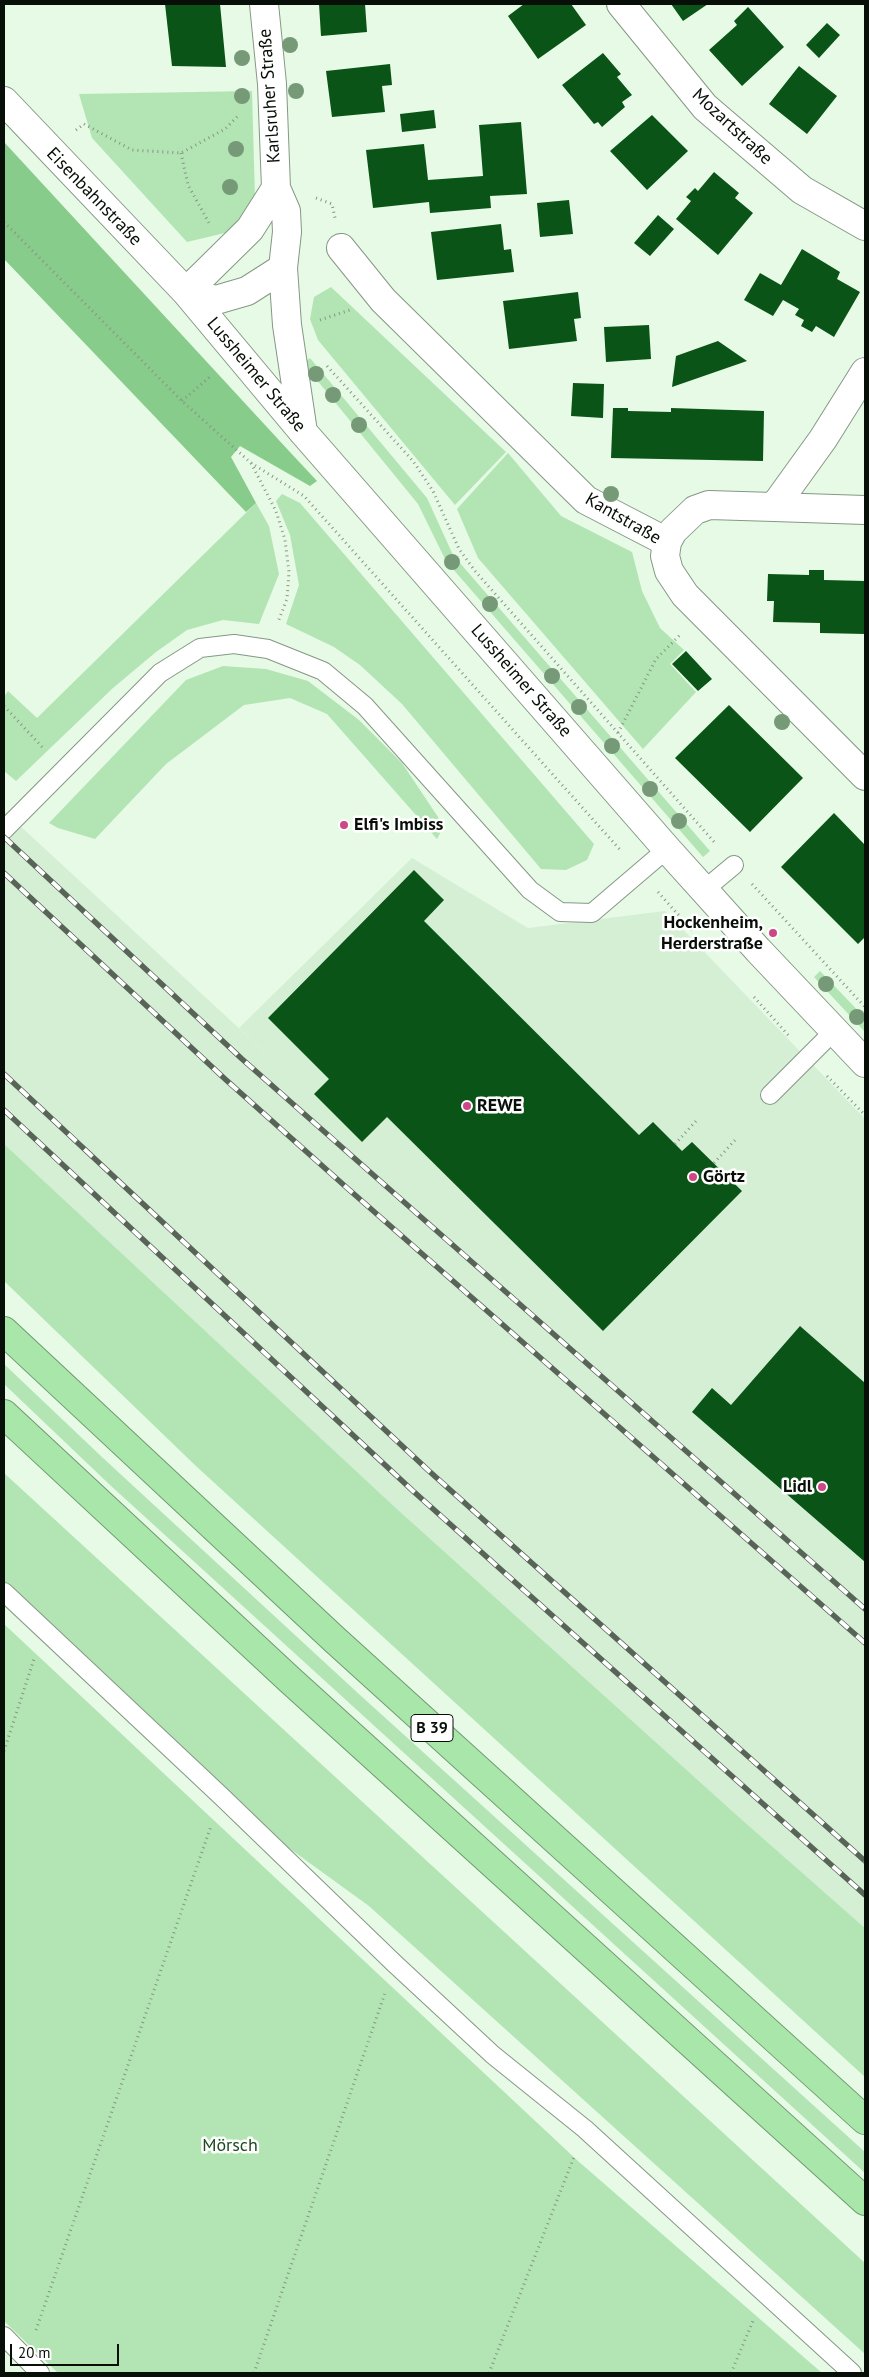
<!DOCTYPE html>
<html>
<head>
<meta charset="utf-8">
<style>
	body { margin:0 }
	#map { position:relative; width:869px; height:2377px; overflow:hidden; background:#e6fae5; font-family:"PT Sans",sans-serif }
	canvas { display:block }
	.frame { position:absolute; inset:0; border:5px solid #080e08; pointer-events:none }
	.scale { position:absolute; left:10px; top:2344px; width:109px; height:22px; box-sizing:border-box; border:2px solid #080e08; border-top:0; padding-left:6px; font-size:15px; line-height:18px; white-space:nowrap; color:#080e08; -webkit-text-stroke:4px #fff; paint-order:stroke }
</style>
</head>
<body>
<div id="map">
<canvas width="869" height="2377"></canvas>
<div class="frame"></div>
<div class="scale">20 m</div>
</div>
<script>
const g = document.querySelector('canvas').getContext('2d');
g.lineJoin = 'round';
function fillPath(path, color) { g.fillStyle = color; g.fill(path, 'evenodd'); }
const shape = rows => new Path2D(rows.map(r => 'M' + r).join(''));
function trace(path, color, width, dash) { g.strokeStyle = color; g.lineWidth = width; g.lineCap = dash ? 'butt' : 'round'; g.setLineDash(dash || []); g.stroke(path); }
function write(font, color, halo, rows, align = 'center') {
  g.font = font + ' "PT Sans",sans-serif'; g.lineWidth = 5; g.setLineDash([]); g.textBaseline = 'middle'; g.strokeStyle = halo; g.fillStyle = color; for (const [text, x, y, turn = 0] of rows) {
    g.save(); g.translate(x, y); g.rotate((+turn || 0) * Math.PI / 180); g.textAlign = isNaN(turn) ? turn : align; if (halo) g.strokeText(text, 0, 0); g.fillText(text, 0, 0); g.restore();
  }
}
const built = shape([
	[4,811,323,1106,239,1028,412,858,528,928,665,911,865,1119,865,1928,740,1818,397,1509,4,1144]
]);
const green = shape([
	[252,91,255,198,229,232,187,242,92,138,79,94],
	[331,287,506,452,455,505,318,340,310,319,314,297],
	[310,358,427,498,453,555,710,851,703,857,446,561,418,504,303,363],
	[508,453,561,516,632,552,642,591,660,628,684,650,670,664,696,692,643,749,478,558,457,509],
	[282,494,300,503,594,844,587,860,566,870,541,869,402,704,360,665,334,647,286,624,299,585,290,535,276,501],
	[256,503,269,526,279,574,259,624,223,620,187,630,156,652,113,688,16,781,4,771,4,697,8,691,37,718],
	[223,666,266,669,308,681,359,720,402,763,444,826,437,839,327,714,290,698,244,705,166,764,95,839,58,828,49,823,186,680],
	[820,971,865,1018,865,1032,814,977],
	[4,1144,397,1509,740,1818,865,1928,865,2077,197,1467,4,1281],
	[4,1364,103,1458,360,1695,865,2152,865,2173,110,1485,4,1384],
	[4,1473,865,2263,865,2354,369,1906,264,1830,4,1585],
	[4,1624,578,2161,822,2373,58,2373,4,2321]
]);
const forest = shape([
	[4,142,289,451,317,481,310,486,240,446,231,457,256,503,246,512,4,259]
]);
const building = shape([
	[165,4,220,4,226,67,172,66],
	[319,4,365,4,367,32,321,36],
	[524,4,571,4,586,25,538,59,508,16],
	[671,4,708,4,683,21],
	[748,7,784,47,742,86,709,50,737,25,734,21],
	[827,23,840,35,819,58,806,45],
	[603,53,621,74,617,77,632,95,622,102,625,107,602,127,598,122,594,124,562,85],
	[390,64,392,85,382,86,385,112,332,117,326,71],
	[799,66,837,96,807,134,769,104],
	[434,110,436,128,402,132,400,114],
	[652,115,688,151,647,190,610,151],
	[521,122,527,194,490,196,491,208,430,213,429,202,373,208,366,150,424,144,428,180,483,176,479,125],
	[714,172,739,193,735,198,753,213,718,255,676,219,691,201,686,197,695,188,698,191],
	[569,200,573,234,540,237,537,203],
	[658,215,674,229,650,256,634,243],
	[501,224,504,250,511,249,514,272,437,280,431,232],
	[802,249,840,272,837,279,860,292,834,337,816,326,812,332,801,326,804,320,795,315,799,309,783,300,773,316,744,300,760,273,781,285],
	[578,292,581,318,574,319,577,341,509,349,503,301],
	[649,325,651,359,606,362,604,327],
	[718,341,747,361,672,387,676,356],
	[573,383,604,384,603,418,571,416],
	[613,408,628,408,628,411,671,412,671,408,764,411,763,461,611,458],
	[809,570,824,570,824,580,865,581,865,634,820,633,820,623,773,622,774,601,767,601,768,574,809,575],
	[686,651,712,679,698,691,672,664],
	[729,705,803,778,750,832,675,758],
	[834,813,865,845,865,937,858,944,781,867],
	[414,870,444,900,424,921,639,1135,653,1122,682,1151,692,1142,742,1191,603,1331,387,1117,362,1142,314,1094,329,1079,268,1018],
	[800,1326,865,1383,865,1562,692,1412,712,1388,731,1405]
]);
const path = shape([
	[76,130,84,124,132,150,181,153,225,129,239,115],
	[181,153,188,185,209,223],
	[316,198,332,204,335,218],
	[4,222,182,401,251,463,304,496,622,852],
	[320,320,350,310],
	[327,366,413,461,433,491,459,549,475,571,716,844],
	[182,401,212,375],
	[251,463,276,511,285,540,289,572,287,599,278,622],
	[4,706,44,749],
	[618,733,656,659,680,635],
	[752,884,865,1007],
	[658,892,692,930],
	[754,997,790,1037],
	[827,1076,865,1115],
	[675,1144,697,1120],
	[714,1163,736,1139],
	[4,1751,34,1659],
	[36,2330,211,1826],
	[254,2373,385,1993],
	[489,2373,574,2157],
	[731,2373,753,2321]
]);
const lane = shape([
	[4,830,160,673,200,648,234,644,268,649,323,671,365,706,530,890,560,912,592,913,667,849],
	[704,890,734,865],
	[770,1095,835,1030],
	[4,1592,221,1796,395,1964,493,2055,585,2129,852,2373],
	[4,2336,40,2373]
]);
const street = shape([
	[621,4,705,107,802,190,865,226],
	[4,101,186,292,303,432,667,849,758,950,865,1063],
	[341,248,383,300,586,500,667,542],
	[283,268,287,325,303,432],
	[186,292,216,300,247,291,283,268,287,232,286,211,276,188,272,84,264,4],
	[186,292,250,229,276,188],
	[865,372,823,439,774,507,709,505,695,510,673,531,667,542,665,556,669,571,685,595,865,776],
	[774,507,865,510]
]);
const highway = shape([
	[4,1331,335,1640,865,2120],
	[4,1414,290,1680,865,2201]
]);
const rail = shape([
	[4,837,242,1059,865,1609],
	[4,873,225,1079,346,1187,865,1643],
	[4,1074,429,1471,865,1861],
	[4,1110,413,1491,865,1895]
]);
const trees = [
	[290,45],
	[242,58],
	[296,91],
	[242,96],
	[236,149],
	[230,187],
	[316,374],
	[333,395],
	[359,425],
	[611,494],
	[452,562],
	[490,604],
	[552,676],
	[579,707],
	[782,722],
	[612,746],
	[650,789],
	[679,821],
	[826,984],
	[857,1017]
];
const markers = [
	[344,825,5,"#cd4685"],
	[773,933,5,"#cd4685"],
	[467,1106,5,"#cd4685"],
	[693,1177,5,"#cd4685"],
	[822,1487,5,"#cd4685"]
];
const shields = [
	[432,1728,42]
];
const shieldNames = [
	["B 39",432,1728]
];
const streetNames = [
	["Karlsruher Straße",270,96,-94],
	["Mozartstraße",732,127,43],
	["Eisenbahnstraße",94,197,46],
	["Lussheimer Straße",256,375,50],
	["Kantstraße",623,519,30],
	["Lussheimer Straße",521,681,49]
];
const poiNames = [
	["Elfi's Imbiss",354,825],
	["Hockenheim,",763,923,"right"],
	["Herderstraße",763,944,"right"],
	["REWE",477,1106],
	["Görtz",703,1177],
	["Lidl",812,1487,"right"]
];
const parkNames = [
	["Mörsch",230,2146]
];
fillPath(built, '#d5efd5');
fillPath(green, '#b2e5b3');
fillPath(forest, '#88cc8b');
fillPath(building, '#0a5417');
trace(lane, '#859885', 20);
trace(street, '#859885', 30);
trace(highway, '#709b71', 30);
trace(path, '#879586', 3, [1, 4]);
trace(lane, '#fff', 18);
trace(street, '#fff', 28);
trace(highway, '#a8e7a9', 28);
trace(rail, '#596459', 5.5);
trace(rail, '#fff', 4, [11]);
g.fillStyle = '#769978';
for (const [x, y] of trees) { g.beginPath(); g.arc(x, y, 8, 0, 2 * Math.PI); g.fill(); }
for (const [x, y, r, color] of markers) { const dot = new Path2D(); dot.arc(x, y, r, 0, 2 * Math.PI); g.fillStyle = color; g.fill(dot); trace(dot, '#fff', 2); }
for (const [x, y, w] of shields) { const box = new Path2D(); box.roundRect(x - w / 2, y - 13.5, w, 27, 4); g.fillStyle = '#fff'; g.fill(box); trace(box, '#080e08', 1); }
write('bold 16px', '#080e08', null, shieldNames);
write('18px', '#080e08', '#fff', streetNames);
write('bold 18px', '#080e08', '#fff', poiNames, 'left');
write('18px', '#1a491e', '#fff', parkNames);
</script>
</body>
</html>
